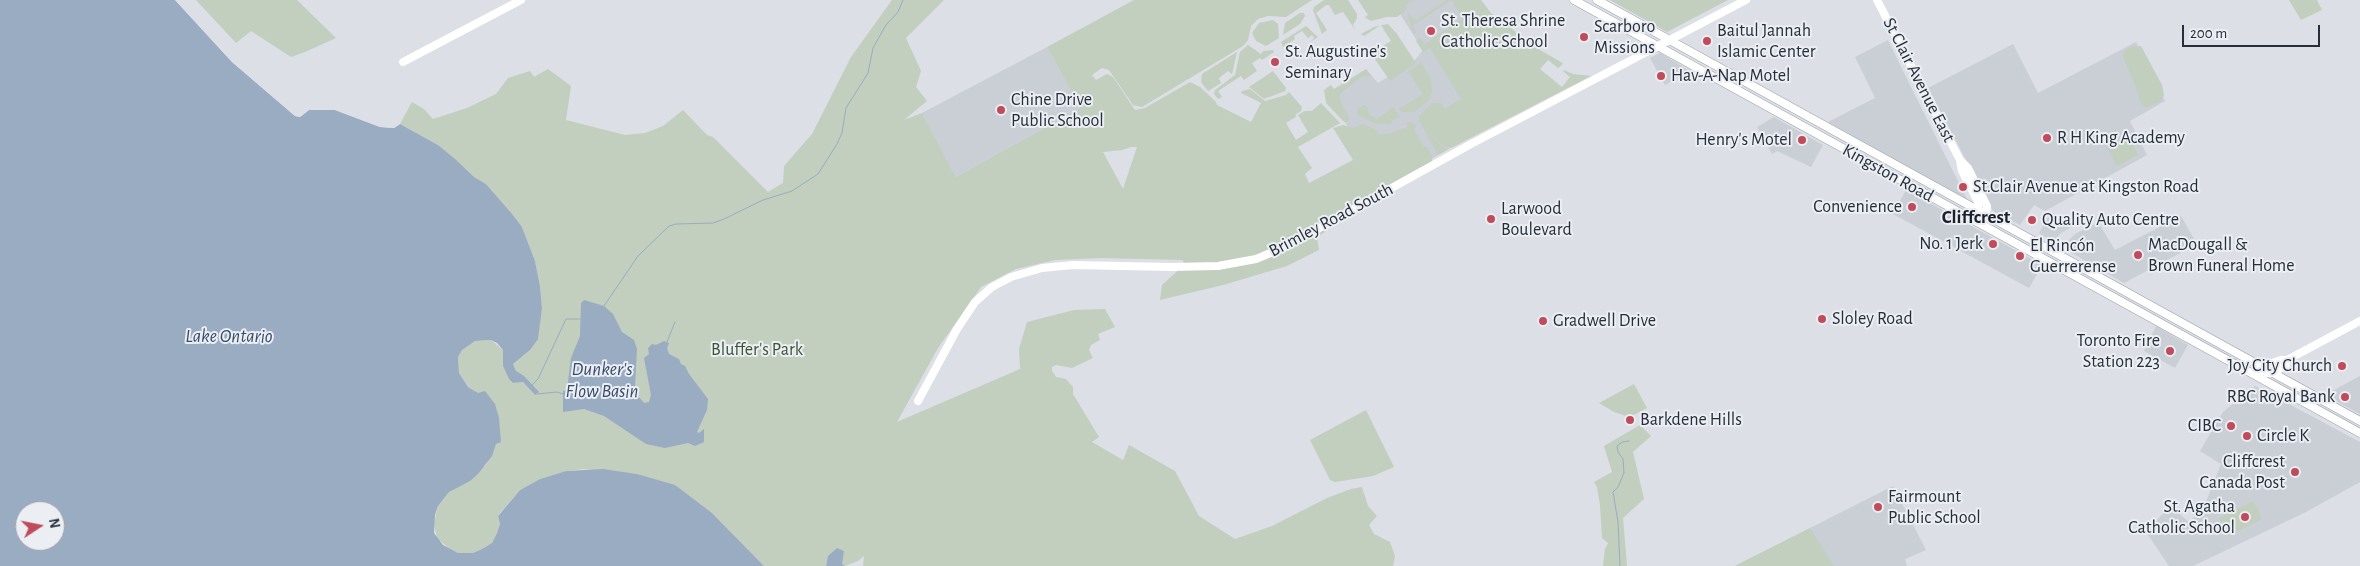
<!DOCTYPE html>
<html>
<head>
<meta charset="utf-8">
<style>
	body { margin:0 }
	#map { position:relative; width:2360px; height:566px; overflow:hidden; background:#dcdfe5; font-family:"Alegreya Sans",sans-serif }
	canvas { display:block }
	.north { position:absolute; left:15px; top:501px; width:50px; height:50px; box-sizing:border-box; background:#ebeef3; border:1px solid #9da1a9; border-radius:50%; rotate:79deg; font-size:14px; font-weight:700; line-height:20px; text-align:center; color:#272e39 }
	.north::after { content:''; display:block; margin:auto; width:18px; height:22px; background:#c04b5a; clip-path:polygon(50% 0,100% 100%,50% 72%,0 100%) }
	.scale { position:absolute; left:2182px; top:25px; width:138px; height:22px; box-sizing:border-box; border:2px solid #272e39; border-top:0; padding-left:6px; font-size:15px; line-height:18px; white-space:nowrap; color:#272e39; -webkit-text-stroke:4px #ebeef3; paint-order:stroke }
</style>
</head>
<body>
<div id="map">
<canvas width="2360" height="566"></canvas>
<div class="north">N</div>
<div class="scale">200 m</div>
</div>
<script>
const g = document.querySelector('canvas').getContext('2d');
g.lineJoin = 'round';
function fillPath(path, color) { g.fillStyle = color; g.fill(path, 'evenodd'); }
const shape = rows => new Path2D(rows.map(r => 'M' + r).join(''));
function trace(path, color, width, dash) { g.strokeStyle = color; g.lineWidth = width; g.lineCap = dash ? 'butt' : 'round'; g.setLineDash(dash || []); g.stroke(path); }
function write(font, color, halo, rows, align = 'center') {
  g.font = font + ' "Alegreya Sans",sans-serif'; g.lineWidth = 4; g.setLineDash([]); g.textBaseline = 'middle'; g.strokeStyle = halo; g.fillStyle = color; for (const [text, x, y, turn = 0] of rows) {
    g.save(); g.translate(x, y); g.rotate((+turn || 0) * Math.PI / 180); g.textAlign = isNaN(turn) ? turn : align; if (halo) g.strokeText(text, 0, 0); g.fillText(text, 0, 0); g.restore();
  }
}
const built = shape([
	[1391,0,1470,0,1537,99,1431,159,1364,155,1329,94,1366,69,1378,83,1415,60,1423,50],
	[1888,40,1908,81,1968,201,1828,122,1875,98,1855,57],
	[2136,42,2165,101,2130,121,2147,155,2045,211,2034,205,2020,225,1993,211,1928,88,2013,44,2038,93],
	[1047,47,1080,108,956,177,922,113],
	[1660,53,1690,71,1665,85,1650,58],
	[1774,117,1823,145,1811,167,1777,151,1772,154,1757,127],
	[1906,190,2042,265,2029,288,1893,214],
	[2051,212,2077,224,2061,233,2053,242,2039,233],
	[2181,216,2197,244,2124,283,2065,249,2065,244,2075,234,2098,222,2115,250],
	[2156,326,2188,345,2175,368,2144,351],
	[2360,376,2360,414,2325,395],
	[2255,386,2360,442,2360,482,2306,512,2193,566,2169,566,2146,532,2170,506,2189,522,2203,509,2221,464,2200,451,2223,412],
	[1893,486,1926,550,1905,559,1907,566,1735,566]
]);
const green = shape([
	[196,0,297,0,336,38,305,52,291,57,251,31,236,43],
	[892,0,944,0,906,38,921,71,916,87,927,101,904,120,922,113,956,177,1080,108,1047,47,1134,0,1312,0,1286,17,1268,16,1258,19,1251,26,1248,40,1243,46,1142,107,1133,105,1109,70,1102,68,1092,75,1096,80,1107,74,1113,77,1135,110,1145,108,1190,82,1200,87,1216,102,1217,105,1251,122,1261,103,1241,93,1242,91,1250,89,1265,101,1286,95,1289,92,1302,107,1301,111,1295,115,1297,116,1286,123,1296,140,1308,132,1298,115,1305,111,1312,111,1321,103,1340,123,1298,147,1312,168,1305,174,1309,183,1353,160,1333,128,1343,125,1353,128,1363,124,1377,130,1377,134,1388,134,1408,127,1406,123,1411,122,1416,126,1414,130,1424,147,1427,147,1432,156,1432,162,1325,220,1325,232,1317,237,1319,250,1287,266,1223,285,1160,300,1162,285,1184,265,1183,260,1102,258,1055,260,1016,269,981,287,938,348,897,422,1020,369,1019,349,1027,322,1074,310,1105,309,1115,327,1098,334,1100,340,1091,345,1089,350,1093,358,1072,368,1056,365,1052,367,1052,371,1056,377,1066,379,1073,387,1073,394,1099,437,1092,442,1123,460,1129,445,1175,471,1199,516,1235,539,1272,526,1327,498,1351,489,1362,487,1368,506,1377,516,1369,525,1374,534,1390,542,1395,556,1393,566,863,566,864,556,858,561,845,566,828,556,826,566,764,566,712,513,693,500,637,474,584,469,566,471,540,479,520,490,498,515,500,524,497,533,492,543,482,549,473,553,458,553,451,550,437,538,434,524,438,506,449,492,486,465,496,444,478,393,468,387,459,373,458,357,462,349,475,341,491,340,503,350,503,366,513,383,523,382,535,395,536,389,516,371,513,364,530,350,542,308,540,286,535,261,522,227,486,184,474,177,438,145,400,124,412,102,424,109,433,119,467,108,496,94,508,78,530,71,534,77,548,69,571,86,566,120,625,135,645,133,663,126,683,110,707,135,713,137,768,192,783,183,784,166,812,134,851,57],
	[1131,147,1137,147,1123,189,1103,152,1122,150],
	[1324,0,1348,0,1357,14,1357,18,1353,25,1356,31,1343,12,1335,15,1329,5,1326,5,1316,13,1327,30,1322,34,1313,10,1314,7],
	[1358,0,1413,0,1405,6,1407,9,1397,17,1387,17,1371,21,1365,17,1368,15],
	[1447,0,1481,0,1491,13,1540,50,1561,62,1563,64,1558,68,1548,60,1540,69,1562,87,1570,77,1563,71,1564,70,1573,74,1591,76,1451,148,1442,145,1427,130,1419,120,1419,116,1432,103,1441,103,1445,109,1461,99,1430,48,1423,52,1416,41,1420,38,1425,44,1463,18,1451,0,1412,26,1416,32,1413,33,1407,11,1415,21],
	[1610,0,1728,0,1667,32],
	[2289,0,2317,0,2322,10,2301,20],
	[1300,13,1304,13,1305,16,1300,24,1283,35,1285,23],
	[1273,20,1278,24,1279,38,1266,46,1256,41,1252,33,1259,23],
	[1388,24,1397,34,1416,63,1390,81,1370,52,1372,50,1374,52,1391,41,1381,25,1364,36,1361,34,1374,27,1382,25],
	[1306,26,1318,37,1310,42,1314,38,1312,35,1308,38,1302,31,1294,36,1295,39,1283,47,1281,42],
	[1248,45,1261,54,1263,51,1273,50,1274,52,1262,60,1260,58,1252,63,1257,71,1244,80,1241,76,1218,91,1222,97,1218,99,1214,94,1215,90,1235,75,1240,52],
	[2141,46,2162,85,2164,95,2160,102,2147,107,2143,106,2140,101,2136,87,2123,57,2123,52,2130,47],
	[1237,52,1232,74,1228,71,1219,78,1221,83,1208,91,1201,82,1202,74],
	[1421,63,1431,79,1432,93,1428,101,1414,112,1401,112,1399,109,1423,94,1408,71],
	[1366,69,1371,76,1361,77,1340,94,1341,103,1350,119,1346,122,1343,121,1326,103,1324,90,1331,85,1334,89],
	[1273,71,1286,88,1285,91,1264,99,1249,87],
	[1365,105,1368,108,1367,110,1371,117,1374,116,1376,120,1393,107,1400,117,1391,121,1392,124,1376,124,1357,114,1359,108],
	[1420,122,1440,145,1449,149,1438,155],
	[2128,136,2138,155,2117,166,2107,147],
	[1634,384,1647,408,1630,417,1614,412,1599,403],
	[1366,410,1394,467,1373,476,1335,482,1330,480,1310,440],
	[1640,425,1651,436,1633,452,1644,499,1623,518,1627,566,1603,566,1605,549,1608,543,1602,538,1600,505,1597,487,1594,482,1612,472,1604,446],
	[2253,501,2262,519,2228,536,2219,518],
	[1810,528,1834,566,1735,566]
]);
const water = shape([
	[0,0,175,0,232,62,295,116,300,117,309,110,335,110,380,127,394,128,400,124,438,145,455,159,474,177,486,184,512,214,522,227,535,261,540,286,542,308,538,339,530,350,513,364,516,371,524,376,539,392,535,395,523,382,513,383,509,379,503,366,503,350,497,343,491,340,475,341,462,350,458,357,459,373,468,387,478,393,485,391,495,404,499,418,501,442,496,444,492,456,478,474,470,481,449,492,438,506,435,515,434,533,443,545,458,553,473,553,482,549,492,543,497,533,500,524,498,516,520,490,540,479,566,471,603,469,637,474,675,485,712,513,764,566,0,566],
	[25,511,55,511,55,541,25,541],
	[584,300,604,306,613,314,622,332,634,340,637,349,635,387,639,391,638,396,644,403,649,402,651,395,644,358,649,354,648,348,652,344,656,345,664,341,669,343,667,348,669,354,679,359,681,364,685,366,689,374,708,399,707,410,697,432,699,433,704,429,704,442,695,446,688,443,665,448,646,444,604,416,584,409,563,412,563,391,567,390,571,358,580,336,581,303],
	[837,548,844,551,842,564,845,566,826,566,828,556]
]);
const pier = shape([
	[175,0,179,0,234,60,296,114,308,108,335,107,354,113,377,124,400,124,394,128,380,127,335,110,309,110,300,117,295,116,232,62]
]);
const stream = shape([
	[604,306,638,256,669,226,676,224,713,223,724,219,763,200,792,191,818,174,837,144,842,133,846,108,868,73,873,48,886,25,898,12,903,0],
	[667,342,675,322],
	[531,386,538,379,566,319,580,319],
	[537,394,557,392,563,394],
	[1620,566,1618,522,1613,492,1618,487,1624,473,1623,459,1618,452,1617,446,1622,442,1629,441]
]);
const secondary = shape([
	[1877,0,1960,160,1962,171,1978,202,1979,222],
	[403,62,521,0],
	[1960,160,1968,168,1987,206,1986,214,1982,218],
	[2267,373,2273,373,2286,365,2287,360],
	[2257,375,2269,364,2281,360,2287,360,2360,321],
	[918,401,957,329,975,302,992,287,1011,277,1042,268,1073,265,1171,267,1218,266,1256,259,1287,246,1471,144,1746,0]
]);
const primary = shape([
	[1574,0,2360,433],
	[1597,0,2360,421]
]);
const markers = [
	[1431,31,5,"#c04b5a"],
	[1584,37,5,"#c04b5a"],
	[1707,41,5,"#c04b5a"],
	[1275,62,5,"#c04b5a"],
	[1661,76,5,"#c04b5a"],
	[1001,110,5,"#c04b5a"],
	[2047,138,5,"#c04b5a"],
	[1802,140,5,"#c04b5a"],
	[1963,187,5,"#c04b5a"],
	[1912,207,5,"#c04b5a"],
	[1491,219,5,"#c04b5a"],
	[2032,220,5,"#c04b5a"],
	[1993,244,5,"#c04b5a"],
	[2138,255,5,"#c04b5a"],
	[2020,256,5,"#c04b5a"],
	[1822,319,5,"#c04b5a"],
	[1543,321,5,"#c04b5a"],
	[2170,351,5,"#c04b5a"],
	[2342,366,5,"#c04b5a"],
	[2345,397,5,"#c04b5a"],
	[1630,420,5,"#c04b5a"],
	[2231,426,5,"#c04b5a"],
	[2247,436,5,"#c04b5a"],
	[2295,472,5,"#c04b5a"],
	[1878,507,5,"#c04b5a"],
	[2245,517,5,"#c04b5a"]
];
const poiNames = [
	["St. Theresa Shrine",1441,21],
	["Catholic School",1441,42],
	["Scarboro",1594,27],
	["Missions",1594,48],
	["Baitul Jannah",1717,31],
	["Islamic Center",1717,52],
	["St. Augustine's",1285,52],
	["Seminary",1285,73],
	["Hav-A-Nap Motel",1671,76],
	["Chine Drive",1011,100],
	["Public School",1011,121],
	["R H King Academy",2057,138],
	["Henry's Motel",1792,140,"right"],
	["St.Clair Avenue at Kingston Road",1973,187],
	["Convenience",1902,207,"right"],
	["Larwood",1501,209],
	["Boulevard",1501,230],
	["Quality Auto Centre",2042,220],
	["No. 1 Jerk",1983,244,"right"],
	["MacDougall &",2148,245],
	["Brown Funeral Home",2148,266],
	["El Rincón",2030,246],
	["Guerrerense",2030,267],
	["Sloley Road",1832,319],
	["Gradwell Drive",1553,321],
	["Toronto Fire",2160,341,"right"],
	["Station 223",2160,362,"right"],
	["Joy City Church",2332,366,"right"],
	["RBC Royal Bank",2335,397,"right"],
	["Barkdene Hills",1640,420],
	["CIBC",2221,426,"right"],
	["Circle K",2257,436],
	["Cliffcrest",2285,462,"right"],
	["Canada Post",2285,483,"right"],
	["Fairmount",1888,497],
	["Public School",1888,518],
	["St. Agatha",2235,507,"right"],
	["Catholic School",2235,528,"right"]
];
const streetNames = [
	["St Clair Avenue East",1919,80,63],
	["Kingston Road",1888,173,29],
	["Brimley Road South",1331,220,-28]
];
const parkNames = [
	["Bluffer's Park",757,350]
];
const neighbourhoodNames = [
	["Cliffcrest",1976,217]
];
const waterNames = [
	["Lake Ontario",229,336],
	["Dunker's",602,369],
	["Flow Basin",602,391]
];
fillPath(built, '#caced5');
fillPath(green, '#c2cebe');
fillPath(water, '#9aacc2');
fillPath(pier, '#dcdfe5');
trace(stream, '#9aacc2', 1);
trace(primary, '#9da4af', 9);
trace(secondary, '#fff', 8);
trace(primary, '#fff', 8);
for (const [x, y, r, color] of markers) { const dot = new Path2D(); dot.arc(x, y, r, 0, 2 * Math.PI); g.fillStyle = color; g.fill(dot); trace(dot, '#ebeef3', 2); }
write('18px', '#272e39', '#ebeef3', poiNames, 'left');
write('18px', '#272e39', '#ebeef3', streetNames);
write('18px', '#3b5436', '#ebeef3', parkNames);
write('bold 19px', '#1a1f2a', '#ebeef3', neighbourhoodNames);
write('italic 19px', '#364c69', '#ebeef3', waterNames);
</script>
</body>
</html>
